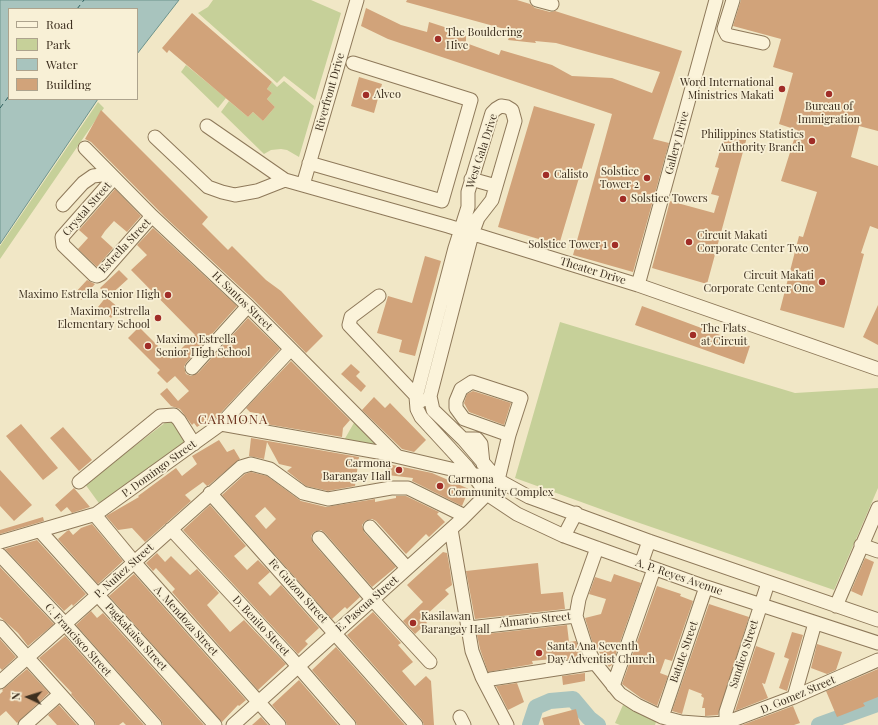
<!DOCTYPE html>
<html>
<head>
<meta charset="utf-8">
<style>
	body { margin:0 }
	#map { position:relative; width:878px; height:725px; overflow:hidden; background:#f1e7c6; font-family:"Playfair Display",serif }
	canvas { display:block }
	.legend { position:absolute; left:8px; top:8px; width:130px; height:92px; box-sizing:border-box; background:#f8f0d6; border:1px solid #ada38d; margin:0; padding:5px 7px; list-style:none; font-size:12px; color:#3d2f1f }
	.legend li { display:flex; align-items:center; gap:8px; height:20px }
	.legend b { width:20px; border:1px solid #ada38d }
	.north { position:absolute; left:8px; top:677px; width:40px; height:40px; -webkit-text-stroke:3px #f8f0d6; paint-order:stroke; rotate:274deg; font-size:11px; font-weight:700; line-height:16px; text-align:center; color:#3d2f1f }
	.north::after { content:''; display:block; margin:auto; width:14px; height:18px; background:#3d2f1f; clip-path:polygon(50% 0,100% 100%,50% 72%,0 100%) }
</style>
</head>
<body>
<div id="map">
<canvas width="878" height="725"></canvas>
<ul class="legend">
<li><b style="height:5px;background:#fbf3da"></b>Road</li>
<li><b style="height:11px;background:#c6d099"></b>Park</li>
<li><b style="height:11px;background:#a8c4be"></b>Water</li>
<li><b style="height:11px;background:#d1a37a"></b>Building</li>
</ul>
<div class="north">N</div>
</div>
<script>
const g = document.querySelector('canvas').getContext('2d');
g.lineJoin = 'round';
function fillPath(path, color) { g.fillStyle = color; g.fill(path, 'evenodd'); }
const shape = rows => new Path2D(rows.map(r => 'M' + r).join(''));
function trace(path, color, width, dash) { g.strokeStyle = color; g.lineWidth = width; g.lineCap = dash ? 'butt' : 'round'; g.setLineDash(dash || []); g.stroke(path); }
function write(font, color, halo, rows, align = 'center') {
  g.font = font + ' "Playfair Display",serif'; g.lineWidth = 3.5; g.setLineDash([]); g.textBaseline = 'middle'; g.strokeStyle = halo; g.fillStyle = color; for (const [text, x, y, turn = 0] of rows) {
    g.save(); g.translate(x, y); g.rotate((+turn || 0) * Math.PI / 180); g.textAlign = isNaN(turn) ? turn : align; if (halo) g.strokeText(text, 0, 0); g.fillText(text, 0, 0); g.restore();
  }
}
const green = shape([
	[213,0,311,0,341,13,315,100,284,76,277,83,198,13,208,7],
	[186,65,226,98,218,108,181,72],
	[284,81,314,106,299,157,287,150,281,149,271,150,264,154,221,112,229,101,248,117,253,112,263,121,275,107,267,99,272,93,267,89,272,82,277,87],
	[98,102,104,108,0,259,0,246],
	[560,322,795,393,878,388,878,488,834,590,628,519,515,478],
	[170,419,186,441,101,506,85,484],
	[355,421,380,444,377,449,343,442],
	[623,705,657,719,655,725,620,725,615,723]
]);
const water = shape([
	[0,0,179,0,137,54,137,9,9,9,9,99,98,99,0,244,0,0]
]);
const river = shape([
	[530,725,536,707,550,701,573,699,589,718,598,725],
	[819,725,877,704]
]);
const ferry = shape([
	[77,9,84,0],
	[0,108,9,96]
]);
const building = shape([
	[407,0,517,0,530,4,535,8,550,12,555,11,682,51,653,139,669,143,633,272,573,255,612,114,388,39,361,26,366,8,401,25,427,32,429,22,466,34,466,43,499,55,501,50,552,65,572,76,612,78,652,93,660,72,556,43,535,41,536,43,508,40,512,31,406,2],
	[741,0,878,0,878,131,859,126,851,157,878,166,878,229,870,226,861,253,864,254,844,328,780,310,799,236,803,237,817,192,781,181,797,130,779,124,793,73,773,67,781,39,733,26],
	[192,13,272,82,267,89,272,93,267,99,275,107,263,121,253,112,248,117,169,50,167,53,162,48],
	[359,77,382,84,374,113,351,106],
	[534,106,595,124,559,245,498,227],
	[101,110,208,217,202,224,228,250,232,246,266,280,281,291,323,336,306,353,254,300,165,217,91,142,85,139],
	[726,131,747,137,707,284,652,268,670,201,714,213,719,196,711,194,719,168,715,167],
	[115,189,141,216,127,232,114,221,105,231,101,237,113,248,97,267,78,249,88,238,79,230],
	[153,228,237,306,186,363,184,367,186,374,191,376,198,373,248,318,280,349,216,418,208,423,206,421,197,427,194,423,192,425,180,409,171,406,160,394,167,388,178,401,189,391,175,376,167,383,157,373,160,370,128,338,139,327,171,359,195,335,131,270,147,255,137,245],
	[425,256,441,261,415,356,399,352,402,340,377,333,388,296,412,303],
	[119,270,128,279,108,297,100,288],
	[87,280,95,284,81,300,74,294],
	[106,297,120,309,111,318,98,307],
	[878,305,878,345,863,337],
	[642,306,750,346,744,364,635,325],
	[291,361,350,420,343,428,342,437,260,423,261,414,250,412,246,408],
	[351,364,360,372,356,376,366,386,361,392,341,374],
	[473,391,511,403,504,425,469,412,464,403,467,394],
	[374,397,385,408,390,403,426,440,414,452,402,449,362,410],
	[21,424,58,468,43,480,6,436],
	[63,427,92,460,79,471,50,438],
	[251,438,359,457,355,486,328,491,306,486,287,471,292,467,279,464,267,442,264,459,249,456],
	[219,440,227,452,234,449,240,459,209,485,207,486,203,482,185,495,191,501,145,542,132,528,118,530,106,516,139,497,138,496,176,468,182,476,197,464,192,456],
	[388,464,432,473,469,489,462,506,412,481,413,478,387,475],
	[0,470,32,505,14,521,0,506],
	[251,472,267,476,301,501,326,507,375,499,375,502,396,498,396,496,406,496,439,512,437,514,445,522,429,537,426,534,406,554,376,521,372,519,365,521,362,525,364,532,396,567,372,587,325,533,321,530,314,532,311,536,313,543,360,597,347,609,345,607,332,619,222,495,245,474],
	[265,507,276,519,266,529,255,516],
	[74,488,90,507,72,513,67,507,61,512,55,505],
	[210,505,246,546,234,556,247,570,258,560,270,572,258,583,270,596,281,585,319,628,305,641,308,644,298,654,183,530],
	[43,517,44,521,0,534,0,530],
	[92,524,123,561,98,584,58,539,67,531,69,530,73,535,81,528],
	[37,540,86,594,73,606,72,604,64,611,5,549],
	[443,552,447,553,450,570,452,585,445,590,449,594,423,618,427,623,415,634,403,621,423,602,407,585],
	[157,553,165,562,171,556,190,575,197,569,219,593,207,605,230,632,244,620,286,664,258,690,172,592,175,589,156,568,153,571,146,563],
	[865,558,874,562,862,596,851,591],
	[538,563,541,594,563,592,565,609,475,619,466,571],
	[0,567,54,624,28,646,18,633,0,617],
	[134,574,246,700,239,706,238,705,222,722,109,596],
	[614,574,641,583,612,665,609,667,592,641,585,618,601,614,606,599,589,594,595,577,611,582],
	[657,586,681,594,680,596,693,601,672,661,665,659,660,673,668,676,657,706,641,698,622,684],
	[709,604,749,617,718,715,705,716,705,708,702,708,704,698,701,696,702,694,689,689,682,714,672,711],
	[91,611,97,618,103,613,204,725,163,725,161,720,76,625],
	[373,612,401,643,398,645,413,662,402,671,415,686,426,676,431,681,434,725,424,725,422,720,347,635],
	[567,625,569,642,576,641,583,657,560,660,552,661,552,659,532,661,533,664,488,672,480,649,477,635],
	[792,632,803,635,787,691,779,688,789,659,784,657],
	[65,636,144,725,126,725,123,722,119,725,96,725,94,720,71,694,72,693,39,658],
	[0,639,16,657,2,670,0,668],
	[817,644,842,652,836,670,827,674,811,668],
	[756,646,775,653,765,684,762,683,768,698,735,711],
	[336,647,405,725,357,725,355,720,312,670],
	[27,669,49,693,17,723,6,711,0,716,0,694,3,691,2,690],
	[878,669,878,697,863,703,865,706,837,717,826,691],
	[585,673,585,681,563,685,562,676],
	[299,680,338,725,287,725,285,720,272,705],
	[517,683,524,702,508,710,496,686],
	[59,705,77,725,57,725,48,715],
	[793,706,800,723,794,725,742,725],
	[576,709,580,725,544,725,542,718],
	[261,717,268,725,252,725]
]);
const minor = shape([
	[537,0,552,4],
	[733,0,724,29,727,35,763,43],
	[207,126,285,180,448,226,638,285,878,369],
	[155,137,208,187,222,192,235,195,257,191,285,180],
	[85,148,152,216,248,306,397,456],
	[309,163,442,201,471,100,353,63],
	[114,178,62,237,63,245,94,275,97,276,101,274,152,216],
	[471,179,496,186],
	[303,185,357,0],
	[63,205,83,183,93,176,110,174],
	[638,285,716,0],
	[379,296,351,317,349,325,421,401],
	[192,368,248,306],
	[221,424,378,452,498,480,529,497,649,541,878,620],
	[463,439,477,439,481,444,483,464],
	[498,480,463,439,433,410,430,396,472,234,478,218,492,200,515,121,512,110,507,107,501,106,496,109,492,113,468,192,468,207,455,248,416,397,417,409,421,417,467,467,487,494,517,514,564,536,597,548,706,587,878,643],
	[79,482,160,416,174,415,179,420,194,444],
	[210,493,416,725],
	[95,515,134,562,279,725],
	[370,527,407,568],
	[171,529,290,657,349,725],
	[451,529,472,651,482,677,507,725],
	[40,531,215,725],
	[564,536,576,513],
	[319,538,372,599,430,662],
	[0,542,96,514,221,424,290,350],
	[861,545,878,551],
	[597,548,579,599,576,616,585,644,595,663,620,694,637,705,662,717,681,722,708,724,725,723,794,697,878,660],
	[0,555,65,624,155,725],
	[641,564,649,541],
	[836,606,878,508],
	[0,627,88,725],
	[469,628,576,616],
	[0,682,241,467,251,464,270,469,303,493,328,499,391,488,408,488,465,516],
	[485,682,491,679,595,663],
	[613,686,654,569],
	[794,697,815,623],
	[460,717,464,725],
	[662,717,706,587],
	[25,725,60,694],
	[233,725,461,520,487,494,498,480,509,435,521,398,472,382,461,389,456,401,456,408,464,419,509,435],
	[726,725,726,712,768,583]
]);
const markers = [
	[438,39,4,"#a02d27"],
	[782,89,4,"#a02d27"],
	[829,94,4,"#a02d27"],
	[366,95,4,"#a02d27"],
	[812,141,4,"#a02d27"],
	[546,175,4,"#a02d27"],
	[647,178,4,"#a02d27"],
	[623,199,4,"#a02d27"],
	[689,242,4,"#a02d27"],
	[615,245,4,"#a02d27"],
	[822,282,4,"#a02d27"],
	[168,295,4,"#a02d27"],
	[158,318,4,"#a02d27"],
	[693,335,4,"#a02d27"],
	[148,346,4,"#a02d27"],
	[399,470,4,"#a02d27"],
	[440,486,4,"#a02d27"],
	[413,623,4,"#a02d27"],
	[539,653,4,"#a02d27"]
];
const poiNames = [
	["The Bouldering",446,33],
	["Hive",446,46],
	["Word International",774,83,"right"],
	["Ministries Makati",774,96,"right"],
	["Alveo",374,95],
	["Bureau of",829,107,"center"],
	["Immigration",829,120,"center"],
	["Philippines Statistics",804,135,"right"],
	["Authority Branch",804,148,"right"],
	["Solstice",639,172,"right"],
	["Tower 2",639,185,"right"],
	["Calisto",554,175],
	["Solstice Towers",631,199],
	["Circuit Makati",697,236],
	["Corporate Center Two",697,249],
	["Solstice Tower 1",607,245,"right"],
	["Circuit Makati",814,276,"right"],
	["Corporate Center One",814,289,"right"],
	["Maximo Estrella Senior High",160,295,"right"],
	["Maximo Estrella",150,312,"right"],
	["Elementary School",150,325,"right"],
	["The Flats",701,329],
	["at Circuit",701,342],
	["Maximo Estrella",156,340],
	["Senior High School",156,353],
	["Carmona",391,464,"right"],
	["Barangay Hall",391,477,"right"],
	["Carmona",448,480],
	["Community Complex",448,493],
	["Kasilawan",421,617],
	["Barangay Hall",421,630],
	["Santa Ana Seventh",547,647],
	["Day Adventist Church",547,660]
];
const streetNames = [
	["Riverfront Drive",330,92,-74],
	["Gallery Drive",677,143,-75],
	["West Gala Drive",482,151,-72],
	["Crystal Street",87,209,-49],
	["Estrella Street",125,246,-47],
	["Theater Drive",593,271,17],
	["H. Santos Street",242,301,44],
	["P. Domingo Street",159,469,-36],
	["P. Nuñez Street",124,571,-42],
	["A. P. Reyes Avenue",679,577,19],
	["Fe Guizon Street",298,591,48],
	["E. Pascua Street",367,604,-41],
	["Almario Street",535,620,-6],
	["A. Mendoza Street",186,621,48],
	["D. Benito Street",261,626,47],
	["Pagkakaisa Street",136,637,48],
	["C. Francisco Street",78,640,48],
	["Batute Street",684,652,-71],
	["Sandico Street",744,654,-72],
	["D. Gomez Street",798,695,-23]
];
const quarterNames = [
	["CARMONA",233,420]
];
fillPath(green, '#c6d099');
fillPath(water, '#a8c4be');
trace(water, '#6d948c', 1);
trace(river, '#a8c4be', 16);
trace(ferry, '#2d5e5d', 1, [5, 4]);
fillPath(building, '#d1a37a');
trace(minor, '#8e795a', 15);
trace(minor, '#fbf3da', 13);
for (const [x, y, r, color] of markers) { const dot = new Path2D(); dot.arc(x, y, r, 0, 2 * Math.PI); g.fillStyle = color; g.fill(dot); trace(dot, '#f8f0d6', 1.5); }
write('11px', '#3d2f1f', '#f8f0d6', poiNames, 'left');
write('11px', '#3d2f1f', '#f8f0d6', streetNames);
g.letterSpacing = '1px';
write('13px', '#6c311c', '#f8f0d6', quarterNames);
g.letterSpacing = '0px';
</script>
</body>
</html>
